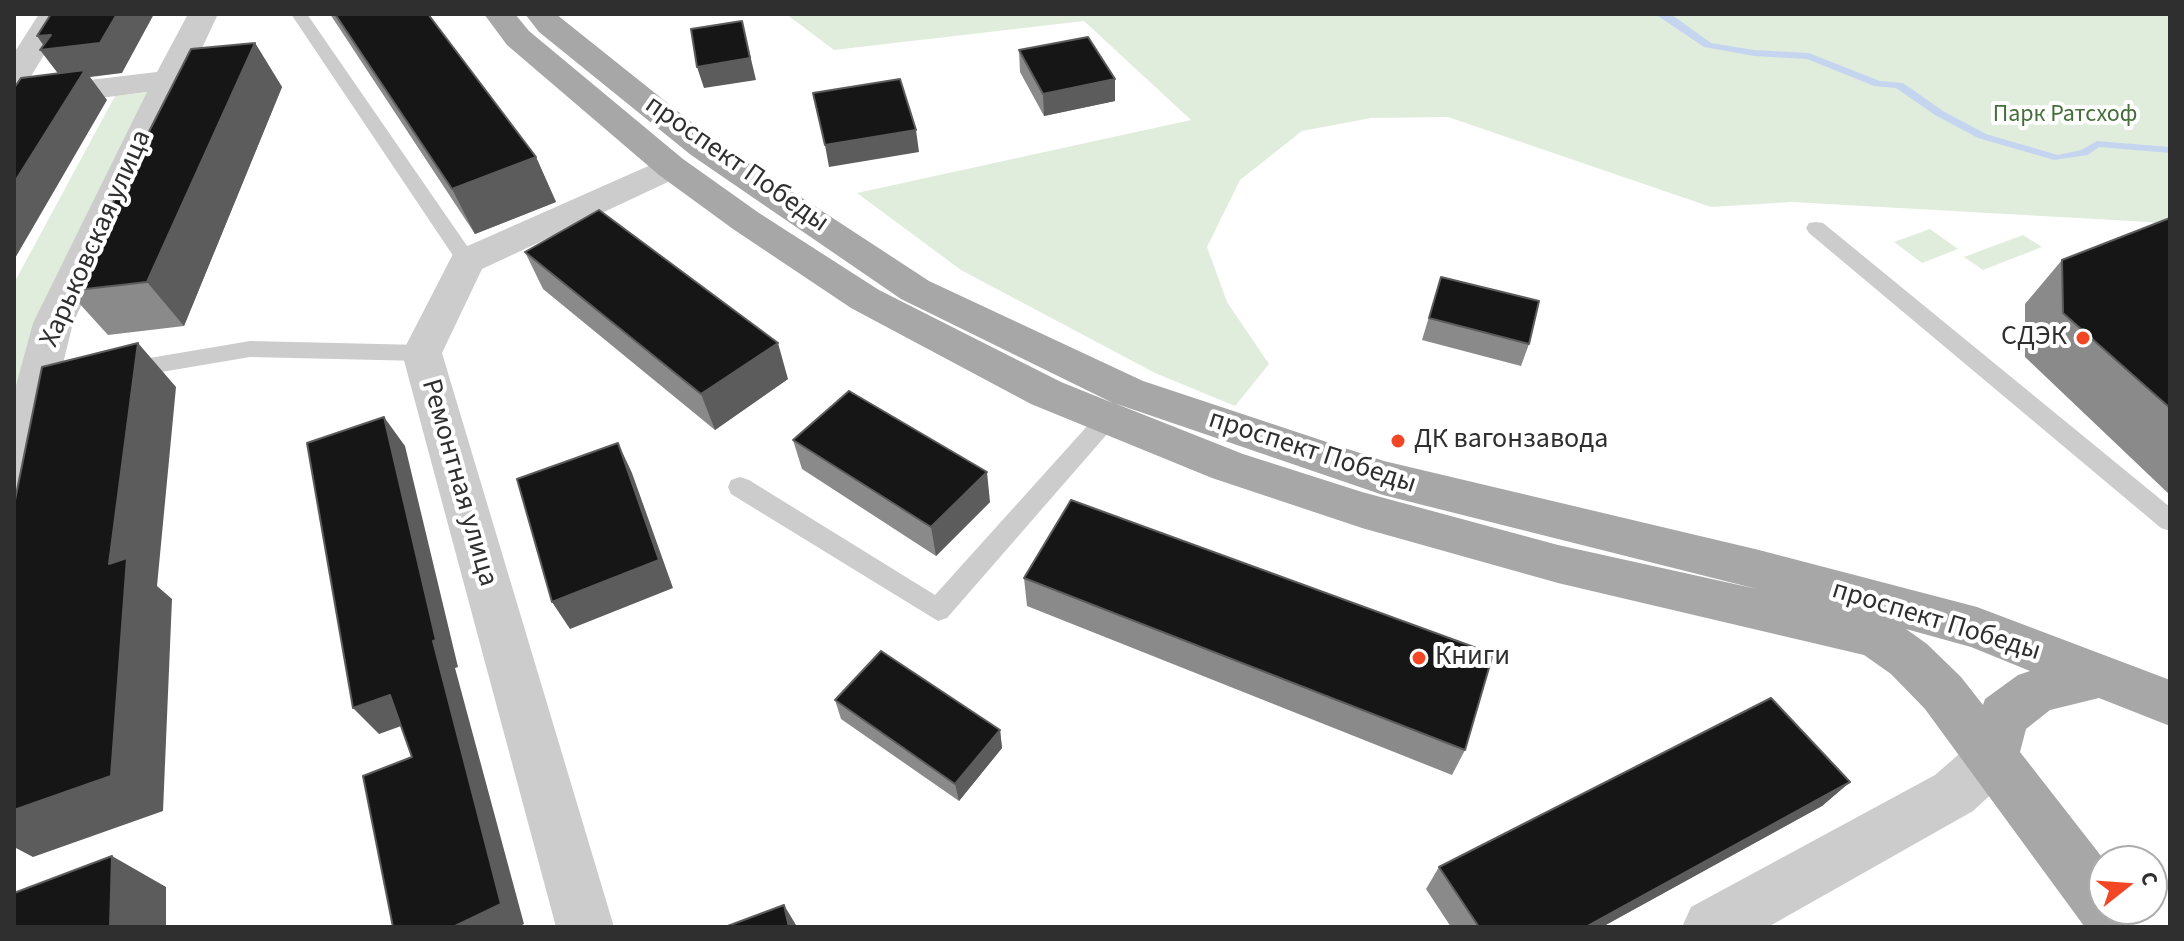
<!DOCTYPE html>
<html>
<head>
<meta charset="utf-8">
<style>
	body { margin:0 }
	#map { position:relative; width:2184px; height:941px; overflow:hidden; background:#fff; font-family:"Source Sans 3",sans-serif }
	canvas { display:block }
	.frame { position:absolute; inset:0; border:16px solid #2f2f2f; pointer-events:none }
	.north { position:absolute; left:2088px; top:845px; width:80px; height:80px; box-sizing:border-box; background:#fff; border:2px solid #acacac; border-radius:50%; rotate:73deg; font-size:22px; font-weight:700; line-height:32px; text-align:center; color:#2f2f2f }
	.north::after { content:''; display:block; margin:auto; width:28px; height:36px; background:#f34624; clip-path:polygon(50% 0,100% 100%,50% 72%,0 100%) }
</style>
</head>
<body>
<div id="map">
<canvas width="2184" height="941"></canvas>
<div class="frame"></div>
<div class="north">С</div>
</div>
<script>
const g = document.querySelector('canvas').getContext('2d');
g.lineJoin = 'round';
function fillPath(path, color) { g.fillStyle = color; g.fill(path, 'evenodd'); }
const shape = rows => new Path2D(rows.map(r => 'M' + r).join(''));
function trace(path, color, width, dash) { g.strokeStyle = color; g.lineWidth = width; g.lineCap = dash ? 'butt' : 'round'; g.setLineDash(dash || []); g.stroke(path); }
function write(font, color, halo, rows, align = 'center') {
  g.font = font + ' "Source Sans 3",sans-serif'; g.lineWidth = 8; g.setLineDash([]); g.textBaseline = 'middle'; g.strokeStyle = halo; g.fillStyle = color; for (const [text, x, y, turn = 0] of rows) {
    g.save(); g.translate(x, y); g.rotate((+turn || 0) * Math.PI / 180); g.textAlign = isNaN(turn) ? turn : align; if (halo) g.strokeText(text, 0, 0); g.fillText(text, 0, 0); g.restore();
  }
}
const green = shape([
	[786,14,2170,14,2170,227,2149,222,1792,202,1711,207,1448,117,1371,118,1302,131,1240,180,1207,247,1227,302,1269,364,1235,406,1155,373,961,270,857,193,1191,120,1084,21,834,50],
	[150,92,14,397,14,283,115,96],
	[1930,229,1958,249,1922,263,1894,242],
	[2023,235,2042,247,1983,270,1964,257]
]);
const stream = shape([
	[1655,14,1672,15,1711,43,1754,50,1809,53,1880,81,1903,83,1943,111,1986,134,2058,155,2081,150,2097,141,2170,147,2170,153,2099,147,2088,155,2054,160,1978,138,1935,115,1896,88,1874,86,1807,59,1754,56,1704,47,1655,14]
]);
const lane = shape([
	[291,14,307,14,474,256,477,261,474,266,460,266,291,14],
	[1816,222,1823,223,2170,507,2170,531,2161,528,1809,233,1806,228,1809,223,1816,222],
	[250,341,422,345,430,347,433,353,430,359,422,361,250,357,126,378,118,376,115,370,118,364,126,362,250,341],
	[1107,410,1115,413,1119,419,1115,425,947,618,938,621,731,494,728,487,731,480,740,477,749,480,935,595,1099,413,1107,410]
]);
const street = shape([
	[39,14,69,14,25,86,14,89,14,53,39,14],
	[188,14,218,14,73,323,36,474,30,486,14,491,14,393,33,323,147,92,14,109,14,89,157,72,188,14],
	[671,156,683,159,688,167,683,175,482,269,442,353,614,927,556,927,402,353,454,252,671,156],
	[1992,734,2011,742,2018,759,2011,776,1973,811,1768,927,1682,927,1691,907,1935,775,1973,742,1992,734]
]);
const primary = shape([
	[484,14,515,14,529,31,683,159,759,213,879,290,1061,382,1113,403,901,299,691,155,539,32,525,14,556,14,715,141,929,281,1143,381,1384,461,1759,550,1977,607,2170,680,2170,726,2099,698,2050,710,2026,729,2020,752,2105,861,2104,909,2131,909,2124,926,2084,926,1925,709,1891,674,1864,655,1558,583,1362,528,1212,478,1031,404,851,308,733,229,659,175,507,45,484,14],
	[1114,403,1383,495,1757,589,1558,545,1362,492,1243,454,1114,403],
	[1906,629,1971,647,2030,671,2018,675,1985,699,1983,705,1961,677,1927,644,1906,629]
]);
const wall = shape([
	[330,14,428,14,536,157,556,202,475,234],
	[255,43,282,87,184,326,108,335,68,291],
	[1019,50,1115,79,1115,101,1044,116,1020,72],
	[2170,218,2170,495,2025,357,2025,304,2062,260],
	[525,252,788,379,715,430,543,289],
	[1441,277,1529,344,1521,366,1422,340],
	[793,440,990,502,936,556,802,469],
	[1024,578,1465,750,1452,775,1027,606],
	[835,700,1000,730,1002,748,959,801,841,719],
	[1850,782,1822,806,1602,927,1451,927,1426,889,1439,867]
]);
const shadedWall = shape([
	[117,14,154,14,122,73,90,77,107,100,14,260,14,183,63,80,40,50,46,49,37,36,51,35],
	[742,21,756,80,704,88,697,67],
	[255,43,282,87,184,326,147,282],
	[1115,79,1115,101,1044,116,1043,94],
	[916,130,919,152,829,167,825,145],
	[536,157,556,202,475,234,452,189],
	[138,343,176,387,157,586,172,599,163,811,33,857,14,847,14,810],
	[778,343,788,379,715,430,701,394],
	[384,417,405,446,458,667,455,668,524,924,518,927,453,927],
	[618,443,632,473,673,588,570,629,552,602],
	[987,472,990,502,936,556,931,527],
	[390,695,415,721,379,734,353,708],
	[1000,730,1002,748,959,801,955,784],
	[1850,782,1822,806,1602,927,1586,927],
	[112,856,166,887,166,927,110,927],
	[784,905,796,925,796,927,789,927]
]);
const building = shape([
	[51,14,117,14,100,43,40,50,51,35,37,36,51,14],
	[335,14,428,14,536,157,452,189,335,14],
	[742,21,750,58,697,67,691,29,742,21],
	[1088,37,1115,79,1043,94,1019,50,1088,37],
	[255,43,147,282,68,291,191,49,255,43],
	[85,70,14,183,14,88,21,78,85,70],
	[900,79,916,130,825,145,813,93,900,79],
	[599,210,778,343,701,394,525,252,599,210],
	[2170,218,2170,408,2063,313,2062,260,2170,218],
	[1441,277,1539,301,1529,344,1429,318,1441,277],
	[138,343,109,564,127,558,111,776,14,810,14,505,42,367,138,343],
	[849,391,987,472,931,527,793,440,849,391],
	[384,417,436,640,433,641,501,904,453,927,393,927,363,776,412,757,390,695,353,708,307,443,384,417],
	[618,443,659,560,552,602,517,479,618,443],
	[1071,500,1493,654,1465,750,1024,578,1071,500],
	[881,651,1000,730,955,784,835,700,881,651],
	[1771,698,1850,782,1586,927,1479,927,1439,867,1771,698],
	[112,856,110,927,14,927,14,893,112,856],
	[784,905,789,927,725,927,784,905]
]);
const markers = [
	[2083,338,8,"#f34624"],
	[1398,441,8,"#f34624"],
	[1419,658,8,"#f34624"]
];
const farParknames = [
	["Парк Ратсхоф",2065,116]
];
const streetNames = [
	["проспект Победы",736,165,35],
	["Харьковская улица",97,239,-66],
	["проспект Победы",1312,453,18],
	["Ремонтная улица",458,483,74],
	["проспект Победы",1936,622,17]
];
const poiNames = [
	["СДЭК",2067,338,"right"],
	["ДК вагонзавода",1414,441],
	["Книги",1435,658]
];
fillPath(green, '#e1eddc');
fillPath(stream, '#c6d5ef');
fillPath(lane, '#ccc');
fillPath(street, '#ccc');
fillPath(primary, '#a7a7a7');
fillPath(wall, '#8a8a8a');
fillPath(shadedWall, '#5c5c5c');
fillPath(building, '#161616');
trace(building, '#5c5c5c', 2);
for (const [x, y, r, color] of markers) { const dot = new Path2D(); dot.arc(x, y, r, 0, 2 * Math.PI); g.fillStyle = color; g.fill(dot); trace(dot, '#fff', 3); }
write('24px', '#456e39', '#fff', farParknames);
write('28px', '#2f2f2f', '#fff', streetNames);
write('28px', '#2f2f2f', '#fff', poiNames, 'left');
</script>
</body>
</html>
